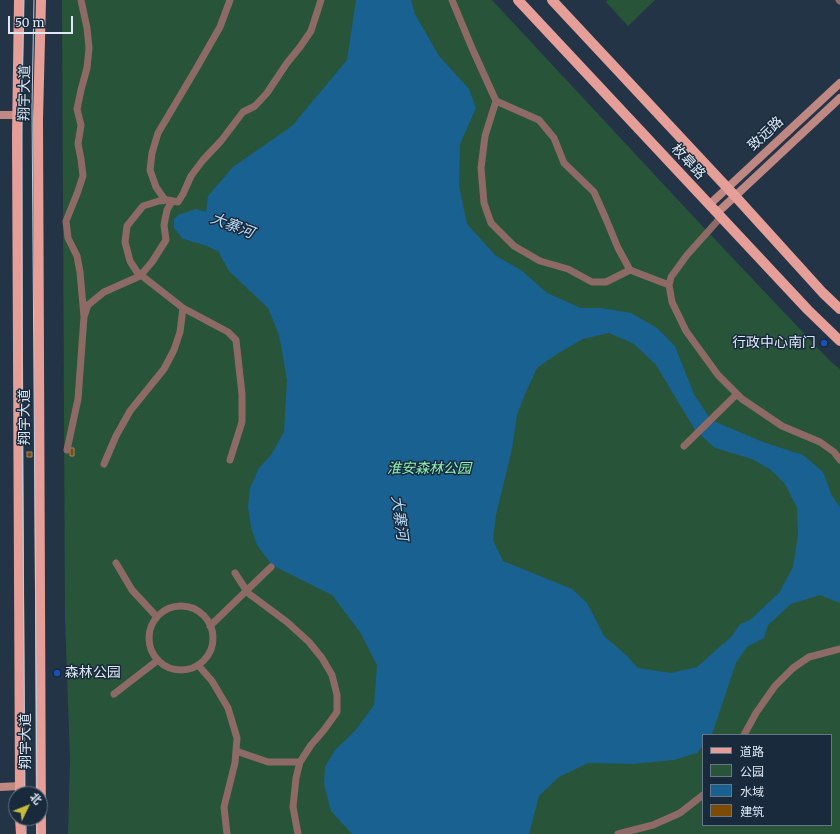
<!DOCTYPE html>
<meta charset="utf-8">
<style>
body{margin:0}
#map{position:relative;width:840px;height:834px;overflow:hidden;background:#233447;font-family:Merriweather,"Noto Sans SC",serif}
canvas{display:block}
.legend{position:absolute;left:702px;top:734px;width:130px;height:92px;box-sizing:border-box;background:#192a3c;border:1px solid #677686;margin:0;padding:5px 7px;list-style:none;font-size:12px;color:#dde8f4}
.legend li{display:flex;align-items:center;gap:8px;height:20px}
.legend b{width:20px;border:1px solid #677686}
.north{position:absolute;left:8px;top:786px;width:40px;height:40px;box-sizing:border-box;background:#192a3c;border:1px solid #677686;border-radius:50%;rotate:47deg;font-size:11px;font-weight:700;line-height:16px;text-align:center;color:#dde8f4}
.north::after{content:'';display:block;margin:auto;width:14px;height:18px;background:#c7bb3c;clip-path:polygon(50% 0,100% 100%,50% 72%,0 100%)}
.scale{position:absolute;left:8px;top:16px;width:65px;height:18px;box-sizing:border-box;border:2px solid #dde8f4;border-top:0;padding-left:5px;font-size:12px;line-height:14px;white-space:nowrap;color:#dde8f4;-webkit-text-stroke:3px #192a3c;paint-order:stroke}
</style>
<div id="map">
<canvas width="840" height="834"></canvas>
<ul class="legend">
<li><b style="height:5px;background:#e69f98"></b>道路</li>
<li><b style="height:11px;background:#285539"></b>公园</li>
<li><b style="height:11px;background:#186190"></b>水域</li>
<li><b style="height:11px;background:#7e4b04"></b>建筑</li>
</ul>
<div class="north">北</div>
<div class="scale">50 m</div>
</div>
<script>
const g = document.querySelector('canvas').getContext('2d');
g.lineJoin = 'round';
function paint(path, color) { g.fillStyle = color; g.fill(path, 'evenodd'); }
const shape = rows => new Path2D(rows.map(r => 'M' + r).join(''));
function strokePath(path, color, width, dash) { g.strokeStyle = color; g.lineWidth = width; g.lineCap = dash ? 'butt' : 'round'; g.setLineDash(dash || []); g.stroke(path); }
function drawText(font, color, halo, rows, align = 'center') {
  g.font = font + ' Merriweather,"Noto Sans SC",serif'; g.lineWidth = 3; g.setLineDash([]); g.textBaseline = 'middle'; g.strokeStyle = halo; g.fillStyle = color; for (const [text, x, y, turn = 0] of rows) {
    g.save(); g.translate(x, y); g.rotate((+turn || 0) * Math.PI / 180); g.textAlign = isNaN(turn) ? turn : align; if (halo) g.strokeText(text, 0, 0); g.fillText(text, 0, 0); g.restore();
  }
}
const green = shape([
 [62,0,492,0,691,214,830,361,840,369,840,834,68,834,70,760,65,617],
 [703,735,831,735,831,825,703,825],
 [608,0,655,0,628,26,606,2]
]);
const water = shape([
 [356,0,411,0,415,14,439,56,469,89,476,108,460,144,459,186,467,224,496,256,521,270,547,293,581,308,600,308,631,313,657,328,675,346,694,394,711,420,763,442,803,455,823,472,832,496,840,507,840,603,820,595,791,604,768,625,764,638,747,647,736,663,712,734,703,735,703,745,697,753,674,760,631,764,588,763,559,777,539,796,529,834,352,834,331,811,324,784,325,767,335,750,355,731,374,705,377,665,360,632,332,595,272,565,257,545,251,527,248,507,250,488,259,468,271,455,284,432,287,380,279,335,268,308,229,271,218,251,204,245,183,239,174,228,174,219,178,215,196,209,206,212,208,196,233,167,292,126,347,60],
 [609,333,634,344,656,365,695,430,715,448,752,459,771,470,785,484,797,508,798,535,793,567,779,593,750,620,740,624,732,636,697,667,671,673,638,668,626,655,604,636,587,603,572,589,503,561,493,540,496,515,512,449,517,415,525,394,537,368,557,354,583,339]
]);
const building = shape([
 [70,448,74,448,74,456,70,456,70,448],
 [27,452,32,452,32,457,27,457,27,452]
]);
const street = shape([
 [81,0,87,28,89,48,87,68,81,90,77,109,81,125,78,144,81,159,83,176,77,194,66,221,68,238,77,256,80,272,84,317],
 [452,0,472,48,496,101,539,120,554,138,564,163,594,192,606,219,618,248,630,270,669,285],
 [839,0,840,1],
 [496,101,485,136,481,168,484,203,491,223,514,246,540,261,568,269,592,282,606,282,630,270],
 [165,200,156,187,150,170,152,153,158,133,196,69,220,27,230,0],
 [721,217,687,255,671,277,669,285,672,302,686,331,718,375,742,399,782,426,820,442,834,452,840,460],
 [183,308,228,332,236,340,242,394,242,422,230,460],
 [684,446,737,394],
 [67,450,78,399,84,317,88,305,104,292,140,276,152,262,166,240,164,225,167,210,172,201],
 [104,464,116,436,130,411,164,369,174,350,180,332,183,308,137,272,130,261,125,242,127,226,143,206,159,201,168,200,178,202,183,194,191,176,203,160,221,141,243,112,255,106,267,93,287,63,300,47,311,31,321,0],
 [116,563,132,590,157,617],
 [235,573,248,593,287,622,309,642,322,658,332,675,337,695,337,712,324,730,311,745,300,762,296,778,293,807,298,834],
 '149 638a32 32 0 1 1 64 0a32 32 0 1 1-64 0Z',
 [210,626,271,567],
 [198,665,212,681,228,708,237,738,235,763,224,807,227,834],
 [114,694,158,660],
 [744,735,756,713,775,686,793,668,809,657,840,649],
 [236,751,268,762,300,762],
 [618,834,653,825,680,813,703,795]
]);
const secondary = shape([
 [0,115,17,115],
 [709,205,840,83],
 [717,213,840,98],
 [0,787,20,786]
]);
const primary = shape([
 [19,0,17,135,20,794],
 [518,0,808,310,840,341],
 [552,0,735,196,823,293,840,309],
 [20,818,21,834],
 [41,834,38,119,41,0]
]);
const tram = shape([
 [24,0,22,94,22,398,25,794],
 [34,0,32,106,37,794],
 [26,818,26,834],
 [37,818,37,834]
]);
const markers = [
 [824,343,4,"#1a4fb4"],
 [57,673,4,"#1a4fb4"]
];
const streetNames = [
 ["翔宇大道",25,93,-89],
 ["致远路",766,134,-43],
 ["枚皋路",688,162,47],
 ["翔宇大道",25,417,-90],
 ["翔宇大道",26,741,-90]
];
const poiNames = [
 ["行政中心南门",816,343],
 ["森林公园",65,673,"left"]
];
const parkNames = [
 ["淮安森林公园",429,469]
];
const waterNames = [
 ["大寨河",232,226,21],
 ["大寨河",399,518,82]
];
paint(green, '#285539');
paint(water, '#186190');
paint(building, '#7e4b04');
strokePath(building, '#9c8671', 1);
strokePath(street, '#8d6a66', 7);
strokePath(secondary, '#bf8883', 8);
strokePath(primary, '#e69f98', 10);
strokePath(tram, '#c0ccd9', 1);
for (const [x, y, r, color] of markers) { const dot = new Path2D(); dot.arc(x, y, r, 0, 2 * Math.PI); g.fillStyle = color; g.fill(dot); strokePath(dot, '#192a3c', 1.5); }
drawText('14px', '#dde8f4', '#192a3c', streetNames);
drawText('14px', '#dde8f4', '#192a3c', poiNames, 'right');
drawText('italic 14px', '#8df1b1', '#192a3c', parkNames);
drawText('italic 15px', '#b6d8f4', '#192a3c', waterNames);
</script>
